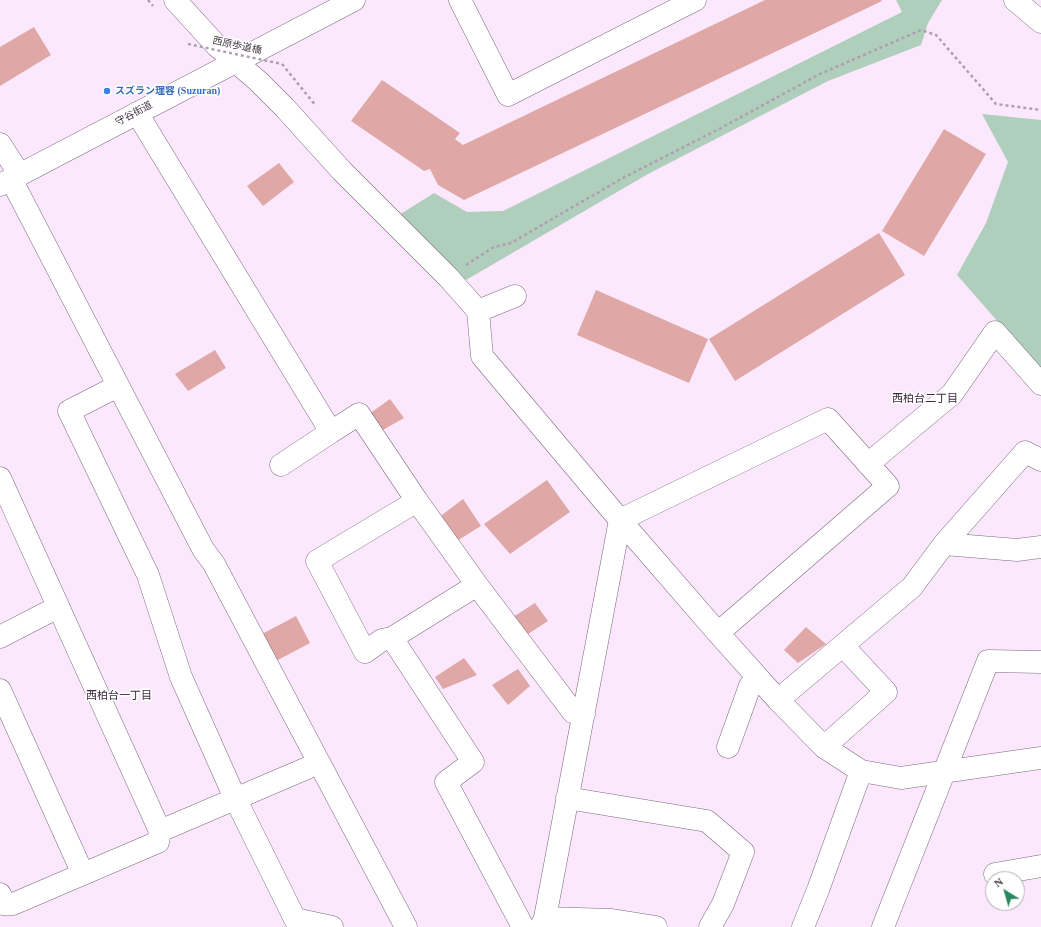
<!DOCTYPE html>
<meta charset="utf-8">
<style>
body{margin:0}
#map{position:relative;width:1041px;height:927px;overflow:hidden;background:#fbe8fd;font-family:"Times New Roman",serif}
canvas{display:block}
.north{position:absolute;left:985px;top:871px;width:40px;height:40px;box-sizing:border-box;background:#fff;border:1px solid #b3afb3;border-radius:50%;rotate:323deg;font-size:11px;font-weight:700;line-height:16px;text-align:center;color:#413842}
.north::after{content:'';display:block;margin:auto;width:14px;height:18px;background:#298860;clip-path:polygon(50% 0,100% 100%,50% 72%,0 100%)}
</style>
<div id="map">
<canvas width="1041" height="927"></canvas>
<div class="north">N</div>
</div>
<script>
const g = document.querySelector('canvas').getContext('2d');
g.lineJoin = 'round';
function paint(path, color) { g.fillStyle = color; g.fill(path, 'evenodd'); }
const shape = rows => new Path2D(rows.map(r => 'M' + r).join(''));
function strokePath(path, color, width, dash) { g.strokeStyle = color; g.lineWidth = width; g.lineCap = dash ? 'butt' : 'round'; g.setLineDash(dash || []); g.stroke(path); }
function drawText(font, color, halo, rows, align = 'center') {
  g.font = font + ' "Times New Roman","Noto Sans JP",serif'; g.lineWidth = 3; g.setLineDash([]); g.textBaseline = 'middle'; g.strokeStyle = halo; g.fillStyle = color; for (const [text, x, y, turn = 0] of rows) {
    g.save(); g.translate(x, y); g.rotate((+turn || 0) * Math.PI / 180); g.textAlign = isNaN(turn) ? turn : align; if (halo) g.strokeText(text, 0, 0); g.fillText(text, 0, 0); g.restore();
  }
}
const green = shape([
 [896,0,942,0,928,23,921,45,828,81,648,174,466,280,399,215,434,193,467,212,503,211,902,12],
 [982,114,1041,120,1041,371,957,275,986,223,1008,162]
]);
const building = shape([
 [765,0,881,0,882,1,464,200,438,185,430,169,424,171,351,121,382,80,460,133,455,139,463,145],
 [34,27,51,55,0,86,0,47],
 [944,129,986,154,924,256,882,231],
 [279,163,294,182,263,206,247,186],
 [879,233,905,275,735,381,709,339],
 [596,290,708,339,689,383,577,335],
 [215,350,226,368,188,391,175,374],
 [390,399,404,418,381,431,369,414],
 [547,480,570,512,510,554,484,524],
 [463,499,481,526,455,542,438,518],
 [535,603,548,621,525,636,513,617],
 [296,616,310,643,276,661,262,634],
 [806,627,826,644,798,663,784,650],
 [464,658,477,675,443,689,435,677],
 [518,669,530,686,508,705,492,685]
]);
const path = shape([
 [148,0,153,6],
 [282,64,316,106],
 [466,265,494,247,511,243,621,179,721,128,820,74,921,30,936,35,996,104,1041,110]
]);
const minor = shape([
 [175,0,217,46,258,81,285,108,342,171,448,277,478,311,482,356,620,520,718,633,778,700,824,747,861,771,901,778,1041,758],
 [460,0,508,95,695,0],
 [1015,0,1041,22],
 [137,113,331,432,359,414,417,501,477,585,573,712,584,714],
 [0,144,20,175],
 [11,179,203,549,214,564,406,927],
 [478,311,515,296],
 [118,386,69,411,148,575,181,677,235,798,295,919,332,927],
 [868,464,952,394,995,332,1041,384],
 [281,465,331,432],
 [0,478,160,831],
 [417,501,317,561,365,652,382,640,392,638,473,762,446,782,523,927],
 [944,544,1017,550,1041,547],
 [0,637,58,607],
 [392,638,477,585],
 [0,690,83,874],
 [778,700,912,587,944,544,1025,452,1041,460],
 [728,747,750,686,757,677],
 [824,747,886,692,843,646],
 [567,798,707,821,743,852,723,904,710,927],
 [995,874,1041,866],
 [0,894,4,904,13,904,158,842,160,831,319,763],
 [545,918,612,920,656,927],
 [541,927,545,918,620,520,828,419,888,486,718,633],
 [803,927,818,890,861,771],
 [883,927,988,661,1041,662]
]);
const major = shape([
 [0,185,354,0]
]);
const pathBridge = shape([
 [188,44,282,64]
]);
const markers = [
 [107,91,4,"#3f7fe0"]
];
const streetNames = [
 ["西原歩道橋",237,46,12],
 ["守谷街道",134,114,-28]
];
const shopNames = [
 ["スズラン理容 (Suzuran)",115,91]
];
const neighbourhoodNames = [
 ["西柏台二丁目",925,399],
 ["西柏台一丁目",119,696]
];
paint(green, '#b0cebc');
paint(building, '#dfa8a6');
strokePath(minor, '#7c687f', 23);
strokePath(major, '#7c687f', 23);
strokePath(path, '#ae9fb0', 2.5, [3, 3]);
strokePath(minor, '#fff', 22);
strokePath(major, '#fff', 22);
strokePath(pathBridge, '#ae9fb0', 2.5, [3, 3]);
for (const [x, y, r, color] of markers) { const dot = new Path2D(); dot.arc(x, y, r, 0, 2 * Math.PI); g.fillStyle = color; g.fill(dot); strokePath(dot, '#fff', 1.5); }
drawText('10px', '#413842', '#fff', streetNames);
drawText('bold 10px', '#366cbe', '#fff', shopNames, 'left');
drawText('11px', '#3c293e', '#fff', neighbourhoodNames);
</script>
